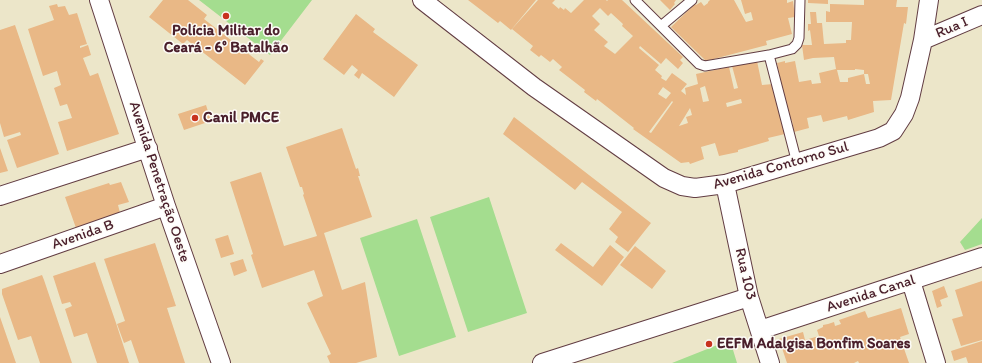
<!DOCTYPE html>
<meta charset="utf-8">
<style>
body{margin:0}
canvas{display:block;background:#ece6c9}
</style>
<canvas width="982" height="363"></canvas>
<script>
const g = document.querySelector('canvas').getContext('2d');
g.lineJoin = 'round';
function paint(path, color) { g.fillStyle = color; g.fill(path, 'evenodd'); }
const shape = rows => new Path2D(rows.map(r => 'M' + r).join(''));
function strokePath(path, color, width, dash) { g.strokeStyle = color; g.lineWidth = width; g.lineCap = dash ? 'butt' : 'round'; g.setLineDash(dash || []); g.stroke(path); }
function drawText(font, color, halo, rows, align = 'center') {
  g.font = font + ' Itim,sans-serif'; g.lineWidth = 3; g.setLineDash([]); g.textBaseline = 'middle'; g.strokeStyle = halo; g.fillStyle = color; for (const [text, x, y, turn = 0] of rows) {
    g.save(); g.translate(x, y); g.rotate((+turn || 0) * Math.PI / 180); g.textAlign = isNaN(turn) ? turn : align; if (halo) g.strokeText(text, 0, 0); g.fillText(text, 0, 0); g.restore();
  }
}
const green = shape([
 [199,0,312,0,270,55],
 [489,197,527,313,468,332,430,217],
 [982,218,982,244,965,250,960,242],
 [417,219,456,337,399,356,360,238],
 [730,340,737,363,672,363]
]);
const building = shape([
 [163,0,188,0,207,15,204,19,259,62,261,59,264,61,245,85,187,40,183,44,149,17],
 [468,0,536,0,511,30,500,21,498,23],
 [538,0,555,0,552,3,559,9,560,7,564,10,565,8,571,13,584,0,606,0,607,1,608,0,622,0,683,57,680,60,683,63,678,69,666,58,661,64,640,46,639,48,659,65,655,70,662,76,661,78,666,81,672,73,687,84,681,91,686,95,685,88,698,84,696,74,729,67,734,89,738,88,732,66,757,61,762,85,773,84,785,134,768,138,769,141,738,150,738,152,719,156,715,143,701,147,704,159,690,164,689,162,681,163,633,129,634,128,597,99,596,101,584,92,585,90,559,70,562,67,553,59,550,62,541,55,539,57,530,50,533,46,512,29],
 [600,8,608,16,611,13,623,24,622,26,633,36,615,54,604,46,608,42,594,30,600,24,592,16],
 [705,86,709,101,703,102,700,88],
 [663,87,671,93,666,99,658,94],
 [741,99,742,103,727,107,726,103],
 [672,101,673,102,651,133,649,132],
 [690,108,692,115,686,117,688,123,679,126],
 [660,0,676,0,674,3,675,4,670,10],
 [710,0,734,0,746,22,753,20,751,12,745,14,741,0,787,0,787,3,793,1,795,17,788,18,792,34,766,41,767,45,706,61,671,27,695,4,696,5,701,2,704,6,708,3,708,2],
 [808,0,828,0,828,4,808,3],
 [864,0,897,0,896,7,908,7,906,24,904,23,891,100,873,101,874,112,848,120,847,116,823,122,821,115,807,118,809,128,794,132,792,120,789,121,777,63,785,61,785,63,795,61,799,82,811,80,812,84,821,83,819,73,836,69,834,57,813,58,804,60,802,45,812,45,810,30,808,31,808,24,811,24,810,12,816,12,817,23,822,23,824,44,846,43,846,40,851,40,852,22,826,22,826,11,830,12,830,4,864,5],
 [855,69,864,70,864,74,868,74,870,84,866,84,864,74,848,78,848,82,840,82,837,70,855,70],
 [57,4,58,7,65,6,69,15,77,13,87,44,80,46,80,48,88,45,91,55,83,58,90,76,98,73,119,134,67,151,58,122,72,118,67,104,60,106,54,88,61,85,57,71,43,76,28,29,54,20,49,6],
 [356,14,375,29,373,32,418,65,394,97,362,73,359,79,354,75,358,70,352,65,344,75,323,59],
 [15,25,59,154,17,168,7,140,21,135,20,132,4,137,0,123,0,30],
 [206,105,211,121,184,130,178,114],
 [514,117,651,223,628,252,615,242,618,237,609,229,622,212,582,182,575,190,503,134],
 [342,128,356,169,358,168,360,176,358,176,372,217,324,233,342,290,365,282,377,357,356,363,330,363,327,356,331,354,307,303,323,296,314,270,262,288,251,255,253,254,230,182,261,172,284,246,317,236,303,195,304,194,302,187,300,187,286,147],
 [0,148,8,171,0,173],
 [121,182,129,202,118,205,120,213,76,228,65,197,109,183,110,185],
 [228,235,234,254,221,258,215,239],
 [155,243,176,306,167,308,185,363,139,363,131,340,124,343,117,324,125,321,104,259],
 [561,243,593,267,610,245,624,257,602,286,555,250],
 [635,246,666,271,652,289,620,265],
 [243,259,247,271,234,276,230,263],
 [95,262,116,323,129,363,97,363,87,333,74,337,65,309,72,306,70,302,62,304,53,276],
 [42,275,44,280,72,363,40,363,31,336,18,340,2,294,2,289],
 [982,281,982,340,961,346,952,319,963,316,955,290],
 [944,286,948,297,940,300,942,306,937,308,932,291],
 [901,308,909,334,900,337,909,363,859,363,858,361,854,363,787,363,779,339,803,332,805,340,819,336,817,330,823,327,823,325,828,324,834,322,835,326,841,324,839,320,865,311,868,318],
 [0,317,16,363,0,363],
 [982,341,982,363,968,363,966,357,954,361,951,351]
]);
const lane = shape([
 [635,0,699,64,705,66,769,55,792,49,797,44,799,38,800,0],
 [661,26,692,0],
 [769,55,797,163]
]);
const street = shape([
 [99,0,166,206,221,363],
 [422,0,534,87,664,178,682,186,695,188,725,184,879,138,893,131,904,114,910,98,923,40,929,0],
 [923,40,982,15],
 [725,184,749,297,770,363],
 [0,196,148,148],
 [0,264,166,206],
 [911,281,936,363],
 [760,330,982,257],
 [542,363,749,297]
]);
const markers = [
 [226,16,4,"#c8321e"],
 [195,118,4,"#c8321e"],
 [709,344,4,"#c8321e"]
];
const streetNames = [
 ["Rua I",952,28,-23],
 ["Avenida Contorno Sul",781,166,-16],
 ["Avenida Penetração Oeste",159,182,72],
 ["Avenida B",83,235,-19],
 ["Rua 103",745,274,77],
 ["Avenida Canal",871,294,-18]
];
const poiNames = [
 ["Polícia Militar do",226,31,"center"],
 ["Ceará - 6° Batalhão",226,48,"center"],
 ["Canil PMCE",203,118],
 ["EEFM Adalgisa Bonfim Soares",717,344]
];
paint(green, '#a4dd8f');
paint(building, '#e9b886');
strokePath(lane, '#623d43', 11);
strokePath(street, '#623d43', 20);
strokePath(lane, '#fff', 9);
strokePath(street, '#fff', 18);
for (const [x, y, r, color] of markers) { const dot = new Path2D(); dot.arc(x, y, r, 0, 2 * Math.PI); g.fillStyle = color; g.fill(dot); strokePath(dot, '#fdfcf7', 1.5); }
drawText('15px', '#4a1f2b', '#fdfcf7', streetNames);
drawText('bold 15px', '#4a1f2b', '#fdfcf7', poiNames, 'left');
</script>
